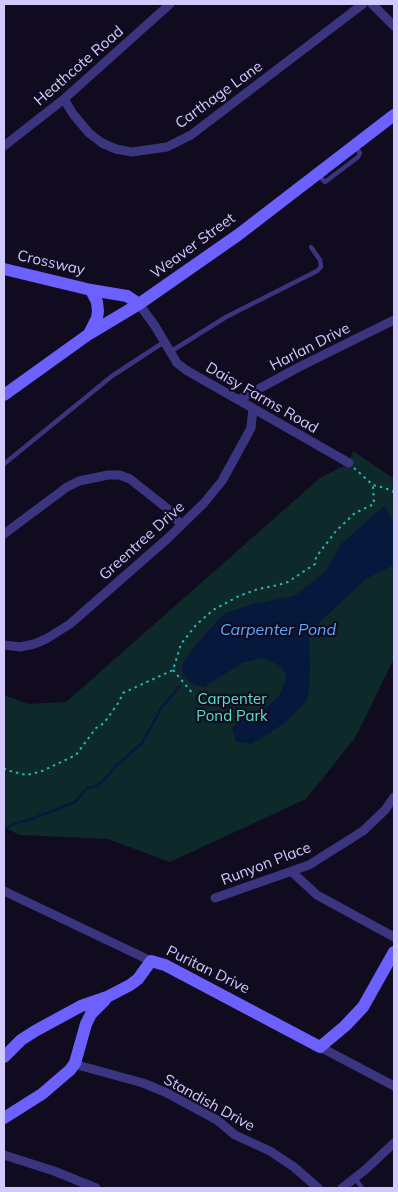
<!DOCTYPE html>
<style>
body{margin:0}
#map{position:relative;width:398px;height:1192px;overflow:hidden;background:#100b1f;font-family:Mulish,sans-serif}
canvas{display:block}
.frame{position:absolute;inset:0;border:5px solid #d2caff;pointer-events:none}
</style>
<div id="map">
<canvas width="398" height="1192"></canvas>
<div class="frame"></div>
</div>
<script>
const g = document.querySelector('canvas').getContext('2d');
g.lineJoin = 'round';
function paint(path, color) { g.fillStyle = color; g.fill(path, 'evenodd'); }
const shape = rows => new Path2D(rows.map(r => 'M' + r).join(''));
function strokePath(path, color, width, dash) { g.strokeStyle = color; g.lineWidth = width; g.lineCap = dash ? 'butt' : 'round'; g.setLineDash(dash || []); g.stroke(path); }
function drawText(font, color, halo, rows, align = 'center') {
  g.font = font + ' Mulish,sans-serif'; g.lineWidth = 4.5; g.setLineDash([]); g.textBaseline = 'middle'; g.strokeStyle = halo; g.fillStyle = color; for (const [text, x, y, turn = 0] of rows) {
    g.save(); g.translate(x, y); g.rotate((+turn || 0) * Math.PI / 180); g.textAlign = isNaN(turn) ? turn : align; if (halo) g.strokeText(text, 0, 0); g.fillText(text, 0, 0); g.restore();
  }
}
const green = shape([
 [353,451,394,479,394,659,355,738,306,799,170,862,108,839,19,835,4,827,4,695,28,704,66,702,320,478,349,463]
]);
const water = shape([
 [384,506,394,521,394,565,366,579,309,632,310,670,308,699,286,722,252,744,236,742,232,728,245,714,267,707,279,696,287,676,279,665,262,658,242,663,204,687,193,684,182,674,183,662,205,634,225,613,253,604,294,596,325,572,341,544]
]);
const stream = shape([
 [4,830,11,825,32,819,75,802,87,788,97,786,105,779,116,766,142,743,162,707,179,687]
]);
const path = shape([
 [354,468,373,485,385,488,394,492],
 [173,670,194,695],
 [4,768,6,770,26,775,40,772,76,755,96,728,104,723,119,702,123,693,173,670,181,644,196,625,213,610,239,596,258,589,278,585,288,582,315,564,316,557,336,531,355,513,374,504,373,485]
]);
const lane = shape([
 [319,176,325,182,358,157,360,153,355,147],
 [170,352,226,317,317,271,321,267,320,260,311,247],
 [4,464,112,376,164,342],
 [355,1178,362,1188]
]);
const street = shape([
 [372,4,394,26],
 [64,99,73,114,89,133,102,143,116,149,132,152,167,147,191,135,363,4],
 [4,146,64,99,170,4],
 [139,304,155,326,177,363,186,370,349,463],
 [238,400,301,366,394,320],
 [4,534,67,487,79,481,108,475,120,475,130,479,168,509,181,525],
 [4,645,20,647,34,644,46,639,70,624,167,539,204,503,222,481,251,428,253,408],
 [292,872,317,895,394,937],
 [4,891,151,961],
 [215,898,309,865,363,831,385,810,394,797],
 [320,1047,394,1086],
 [75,1063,81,1066,143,1083,165,1092,217,1120,235,1135,270,1151,294,1167,318,1188],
 [4,1155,54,1171,96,1188],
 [342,1188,365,1170,394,1143]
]);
const secondary = shape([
 [4,269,91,290,127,296,139,304],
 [89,334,97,318,98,311,97,302,91,290],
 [4,395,89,334,139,304,238,235,394,115],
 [4,1057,21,1040,35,1031,81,1006,107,997,130,985,138,979,151,961,165,965,320,1047,345,1026,363,1007,394,952],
 [4,1118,42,1094,70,1070,75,1063,86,1024,91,1014,105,1000]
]);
const streetNames = [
 ["Heathcote Road",79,66,-41],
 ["Carthage Lane",219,95,-36],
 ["Weaver Street",193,246,-36],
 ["Crossway",51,263,13],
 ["Harlan Drive",310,347,-27],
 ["Daisy Farms Road",262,398,30],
 ["Greentree Drive",142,541,-42],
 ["Runyon Place",266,864,-21],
 ["Puritan Drive",208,970,26],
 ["Standish Drive",209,1103,29]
];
const parkNames = [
 ["Carpenter",232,699],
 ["Pond Park",232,716]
];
const waterNames = [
 ["Carpenter Pond",278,630]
];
paint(green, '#0e2929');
paint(water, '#07183d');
strokePath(stream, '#07183d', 2.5);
strokePath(path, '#29b4b2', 2, [2.5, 4]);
strokePath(lane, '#3b3580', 4.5);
strokePath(street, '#3b3580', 9);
strokePath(secondary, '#6c61ff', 12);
drawText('15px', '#d2caff', '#100b1f', streetNames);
drawText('15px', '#52e3c5', '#100b1f', parkNames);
drawText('italic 16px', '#58aaff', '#100b1f', waterNames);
</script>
